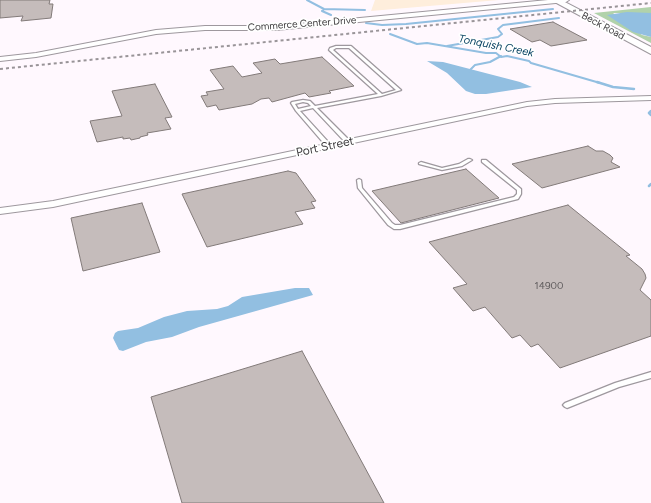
<!DOCTYPE html>
<style>
body{margin:0}
canvas{display:block;background:#fff8fe}
</style>
<canvas width="651" height="503"></canvas>
<script>
const g = document.querySelector('canvas').getContext('2d');
g.lineJoin = 'round';
function paint(path, color) { g.fillStyle = color; g.fill(path, 'evenodd'); }
const shape = rows => new Path2D(rows.map(r => 'M' + r).join(''));
function strokePath(path, color, width, dash) { g.strokeStyle = color; g.lineWidth = width; g.lineCap = dash ? 'butt' : 'round'; g.setLineDash(dash || []); g.stroke(path); }
function drawText(font, color, halo, rows, align = 'center') {
  g.font = font + ' Figtree,sans-serif'; g.lineWidth = 3.5; g.setLineDash([]); g.textBaseline = 'middle'; g.strokeStyle = halo; g.fillStyle = color; for (const [text, x, y, turn = 0] of rows) {
    g.save(); g.translate(x, y); g.rotate((+turn || 0) * Math.PI / 180); g.textAlign = isNaN(turn) ? turn : align; if (halo) g.strokeText(text, 0, 0); g.fillText(text, 0, 0); g.restore();
  }
}
const medical = shape([
 [375,0,499,0,371,11]
]);
const green = shape([
 [651,7,651,13,613,13,642,35,651,37,651,43,594,13]
]);
const water = shape([
 [627,12,651,13,651,37,633,32,607,15],
 [427,61,443,62,520,82,532,87,486,94,475,94,466,91,447,73],
 [295,288,309,288,313,295,199,327,172,337,146,342,123,351,119,350,113,338,115,333,118,331,138,328,164,317,187,311,217,309,228,306,242,297]
]);
const streamFar1 = shape([
 [307,0,324,9,365,10],
 [324,9,322,11,331,15],
 [366,23,382,25,406,24,553,9],
 [390,34,417,44,427,43,486,53,496,53,501,57,507,56,529,61,531,63,600,83],
 [447,46,498,37,502,34,498,29,503,25,559,18],
 [470,72,469,71,475,65,490,62,501,56]
]);
const stream = shape([
 [597,82,613,87,634,89],
 [651,111,649,113,651,115],
 [649,186,651,184]
]);
const building = shape([
 [0,0,50,0,49,4,53,4,51,18,21,21,23,16,0,18,0,0],
 [553,22,587,40,551,46,540,40,532,42,510,29,553,22],
 [322,57,354,86,329,91,331,93,309,97,305,93,272,102,269,98,261,99,252,104,219,110,216,105,207,107,201,96,208,95,206,92,224,89,210,70,233,66,242,77,262,73,253,63,275,59,280,64,322,57],
 [155,84,172,117,165,118,171,129,147,133,148,135,140,137,140,138,131,140,130,138,123,139,123,137,97,142,90,121,122,116,112,91,155,84],
 [588,146,596,151,603,151,610,155,613,158,611,162,620,167,542,188,512,164,588,146],
 [466,169,499,198,401,223,372,191,466,169],
 [288,171,296,173,316,201,311,202,315,208,295,212,303,224,207,247,182,194,288,171],
 [142,203,160,252,83,271,71,218,142,203],
 [568,205,630,255,626,256,642,269,645,274,646,278,640,290,651,300,651,336,560,368,538,344,531,347,520,335,512,338,485,307,473,311,453,288,467,284,429,242,568,205],
 [302,351,384,503,182,503,151,397,302,351]
]);
const service = shape([
 [336,46,351,46,401,90,381,96,317,108,350,141,350,143,346,143,313,108,300,111,331,145,331,146,329,147,327,147,296,111,291,103,292,102,303,100,310,101,315,106,378,94,329,50,330,48,336,46],
 [336,48,349,48,396,90,382,94,333,50,336,48],
 [303,102,308,103,311,106,298,109,295,104,303,102],
 [468,159,470,159,472,160,462,166,442,170,419,164,419,163,421,162,442,168,459,164,468,159],
 [482,160,486,160,521,189,521,194,518,199,400,229,394,229,388,225,358,188,357,180,359,179,361,180,362,188,392,223,395,225,400,225,514,197,517,194,517,190,482,162,482,160],
 [651,372,651,378,619,387,567,408,565,407,563,405,565,403,615,383,651,372]
]);
const minor = shape([
 [548,0,569,0,566,2,276,30,205,30,156,34,36,57,0,61,0,57,36,53,156,30,205,26,276,26,548,0],
 [651,96,651,100,555,103,527,106,53,207,0,214,0,208,53,201,527,102,555,99,651,96]
]);
const secondary = shape([
 [551,0,561,0,651,47,651,54,551,0]
]);
const rail = shape([
 [0,69,651,3]
]);
const farStreetnames = [
 ["Commerce Center Drive",302,24,-4],
 ["Beck Road",603,26,28]
];
const numberNames = [
 ["14900",549,286]
];
const farWaternames = [
 ["Tonquish Creek",496,46,11]
];
const streetNames = [
 ["Port Street",325,147,-12]
];
paint(medical, '#feeedc');
paint(green, '#b1d2aa');
paint(water, '#92bfe1');
strokePath(streamFar1, '#92bfe1', 2);
strokePath(stream, '#92bfe1', 2.5);
paint(building, '#c5bcbb');
strokePath(building, '#827a79', 1);
strokePath(service, '#9e989e', 2.5);
strokePath(minor, '#9e989e', 2);
strokePath(secondary, '#9e989e', 2);
paint(service, '#fff');
paint(minor, '#fff');
paint(secondary, '#fff');
strokePath(rail, '#999498', 2, [3, 3]);
drawText('10px', '#3d3b3d', '#fff', farStreetnames);
drawText('10px', '#5f5b5c', null, numberNames);
drawText('italic 11px', '#013d5d', '#fff', farWaternames);
drawText('12px', '#3d3b3d', '#fff', streetNames);
</script>
